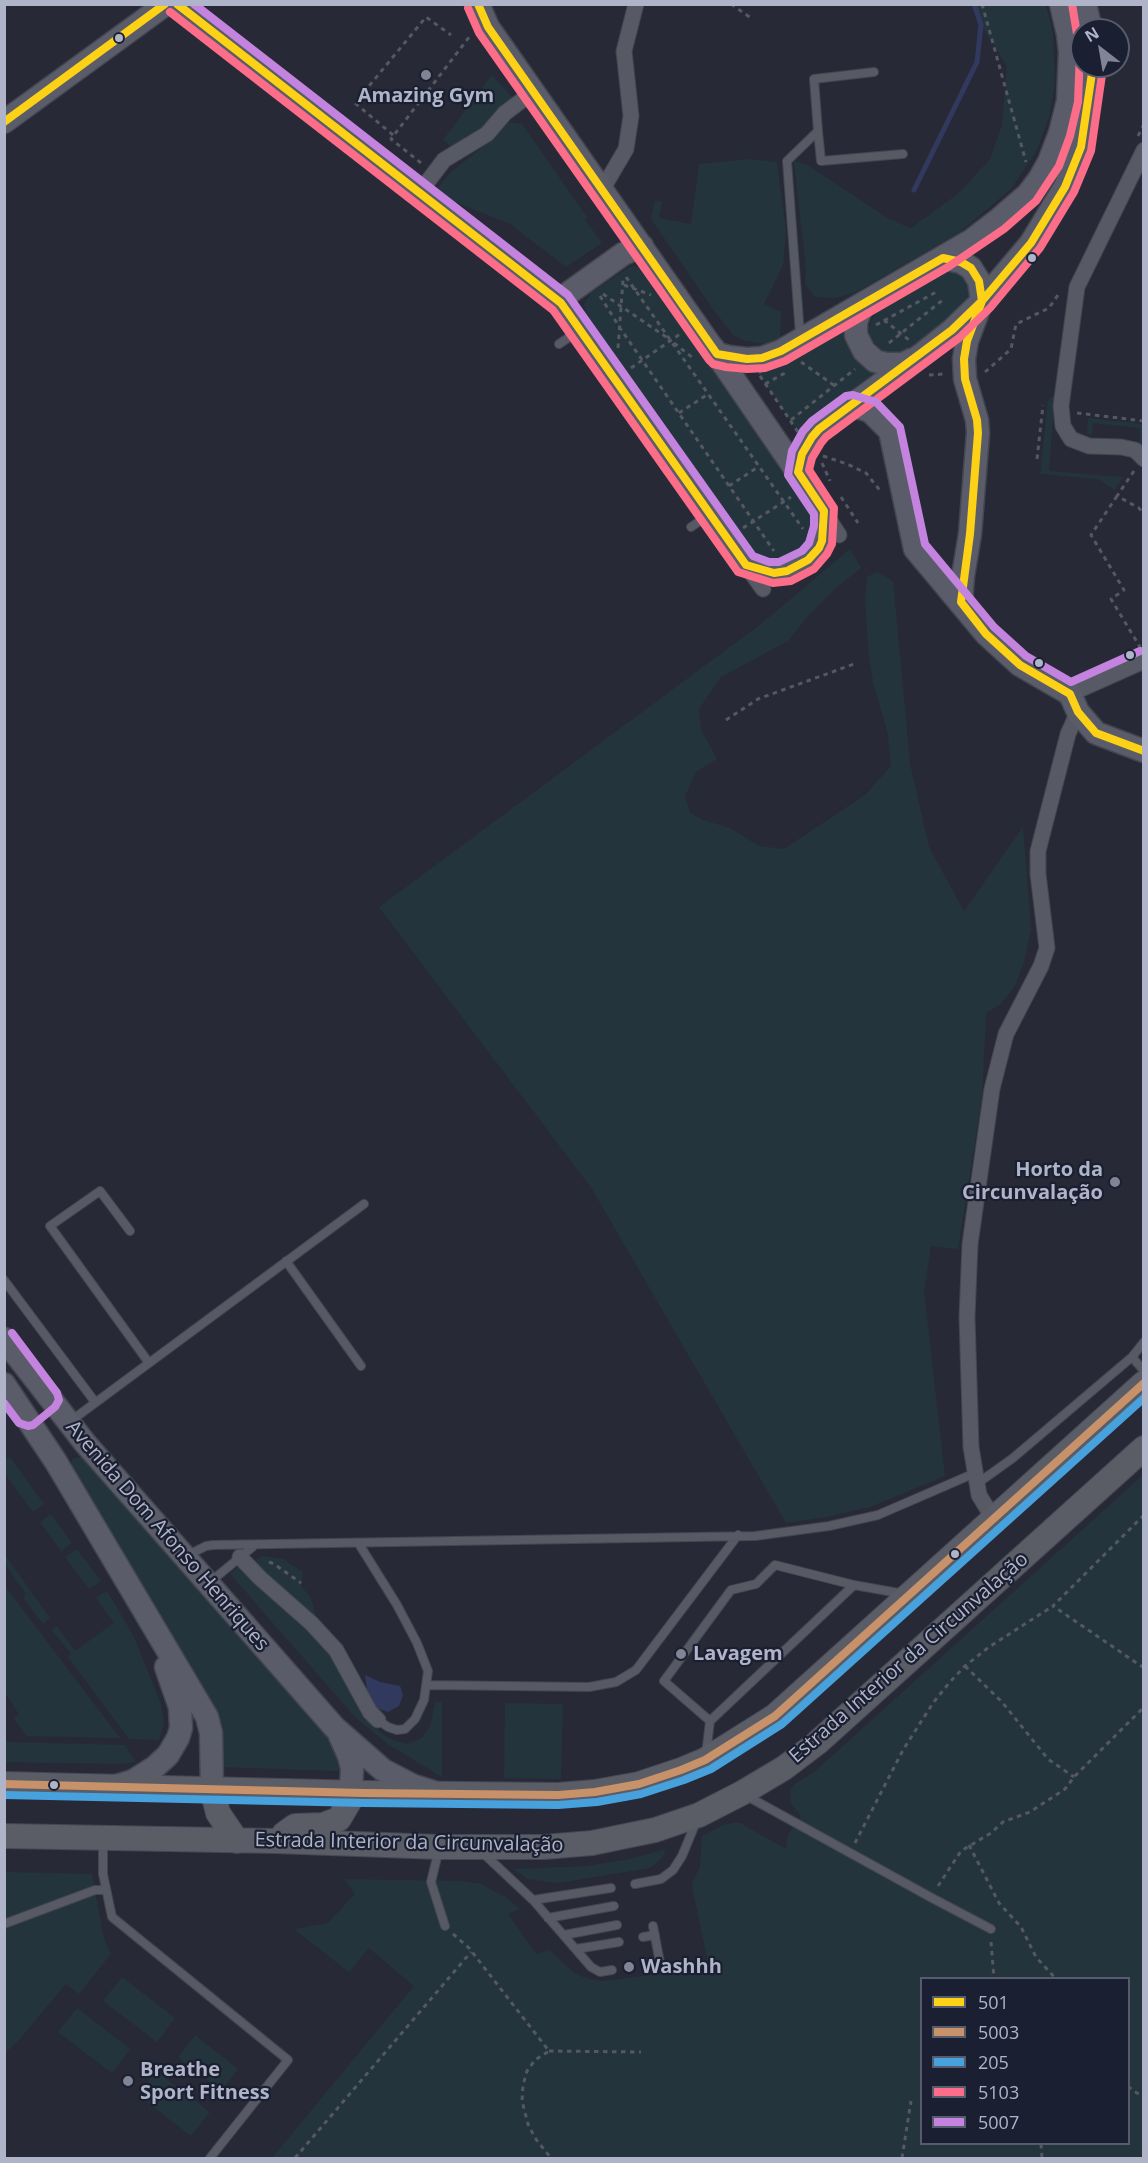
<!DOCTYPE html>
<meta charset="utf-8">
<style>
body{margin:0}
#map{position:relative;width:1148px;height:2163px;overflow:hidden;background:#272a36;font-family:"Open Sans",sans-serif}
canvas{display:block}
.frame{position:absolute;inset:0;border:6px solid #b0b4c8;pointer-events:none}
.legend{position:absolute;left:920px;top:1977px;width:210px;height:168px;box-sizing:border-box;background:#1a1f31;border:2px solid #565b6d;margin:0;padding:8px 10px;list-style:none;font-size:18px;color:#b0b4c8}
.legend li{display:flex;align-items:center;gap:12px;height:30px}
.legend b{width:30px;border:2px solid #565b6d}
.north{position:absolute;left:1070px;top:18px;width:60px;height:60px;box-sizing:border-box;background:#1a1f31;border:2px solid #565b6d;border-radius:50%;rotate:329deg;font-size:16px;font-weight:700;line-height:24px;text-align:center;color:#b0b4c8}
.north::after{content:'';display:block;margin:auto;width:21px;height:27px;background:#808495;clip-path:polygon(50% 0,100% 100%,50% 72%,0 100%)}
</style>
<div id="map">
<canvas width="1148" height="2163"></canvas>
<div class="frame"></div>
<ul class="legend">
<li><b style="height:8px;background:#fcd116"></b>501</li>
<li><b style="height:8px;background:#c7916a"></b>5003</li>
<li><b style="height:8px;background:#47a1dd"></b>205</li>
<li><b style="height:8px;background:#fb6d88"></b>5103</li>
<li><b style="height:8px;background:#c483df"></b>5007</li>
</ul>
<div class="north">N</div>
</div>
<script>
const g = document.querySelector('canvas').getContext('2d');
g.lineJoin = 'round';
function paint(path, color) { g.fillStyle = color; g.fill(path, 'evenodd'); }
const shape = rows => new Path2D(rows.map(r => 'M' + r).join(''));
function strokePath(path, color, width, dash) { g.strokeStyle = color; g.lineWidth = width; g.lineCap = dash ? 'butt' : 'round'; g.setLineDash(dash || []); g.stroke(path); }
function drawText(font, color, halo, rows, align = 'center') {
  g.font = font + ' "Open Sans",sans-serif'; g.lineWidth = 4.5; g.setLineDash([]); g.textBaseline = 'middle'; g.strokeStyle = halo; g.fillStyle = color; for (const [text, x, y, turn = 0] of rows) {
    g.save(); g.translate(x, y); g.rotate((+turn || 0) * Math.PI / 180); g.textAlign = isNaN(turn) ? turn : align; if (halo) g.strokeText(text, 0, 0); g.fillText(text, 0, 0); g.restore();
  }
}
const green = shape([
 [974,5,1046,5,1053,33,1055,84,1049,118,1037,150,1011,189,959,233,856,292,837,298,815,297,805,284,806,269,794,161,807,165,889,219,911,228,959,193,990,159,1002,125,1007,66,981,25],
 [492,75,513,98,486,128,452,148,443,140],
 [509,122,522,124,587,217,585,220,602,243,566,267,510,224,441,196,435,191,450,173,495,137],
 [749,159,777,162,786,230,783,265,764,304,781,312,780,339,765,344,745,341,733,335,713,309,651,219,655,200,662,202,659,218,691,224,699,164],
 [635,266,647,271,814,514,813,543,782,563,763,561,752,549,587,315,584,304,592,292,628,268],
 [953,269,969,277,971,299,905,353,900,355,884,352,880,350,873,341,869,332,871,321,877,312],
 [849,326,883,374,817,416,807,425,800,435,758,373],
 [1055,395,1049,471,1123,477,1115,490,1098,479,1040,474,1048,400],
 [1088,418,1143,424,1143,447,1139,443,1140,428,1093,423,1092,435,1087,434],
 [850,549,861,568,835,589,807,617,788,641,721,677,699,709,701,730,717,759,696,772,685,796,690,813,703,820,730,828,759,846,784,849,865,795,891,766,888,734,874,686,869,657,865,601,867,577,877,572,893,581,910,763,929,847,964,911,1023,827,1031,930,1024,962,1015,986,1001,1004,986,1013,982,1097,958,1249,931,1246,924,1291,945,1476,870,1507,827,1517,786,1523,592,1189,379,907,761,624],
 [83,1456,334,1742,340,1771,217,1767,222,1735,72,1469,72,1459],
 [10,1457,44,1504,33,1512,5,1474,5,1460],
 [1143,1475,1143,2158,272,2158,414,1986,369,1948,349,1972,294,1929,328,1923,355,1894,344,1879,461,1881,481,1884,507,1898,520,1909,508,1914,536,1954,550,1950,572,1971,580,1976,590,1979,602,1981,613,1980,709,1967,692,1886,693,1881,700,1867,702,1836,721,1826,732,1823,740,1823,786,1849,788,1835,801,1816,792,1805,790,1798,791,1789,796,1783,813,1773],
 [922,1978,1128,1978,1128,2144,922,2144],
 [51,1514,72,1543,61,1551,40,1522],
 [77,1549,101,1581,89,1589,65,1557],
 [5,1555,50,1618,43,1624,23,1597,26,1594,5,1564],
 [263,1556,283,1559,303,1572,301,1586,310,1597,318,1620,252,1561],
 [239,1566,325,1648,337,1664,367,1718,379,1731,390,1739,407,1744,422,1738,431,1724,435,1702,442,1702,442,1777,388,1744,356,1718,230,1574],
 [4,1586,5,1586,120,1738,26,1736,14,1718,19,1714,5,1693],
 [107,1591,133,1635,161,1704,164,1723,159,1740,129,1739,68,1657,71,1654,52,1630,57,1626,75,1651,114,1623,96,1598],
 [505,1703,563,1704,561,1779,504,1778],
 [5,1742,125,1745,136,1762,121,1764,5,1762],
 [666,1849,662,1858,650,1868,559,1883,527,1879,514,1869,586,1866,630,1859],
 [4,1872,92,1874,104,1939,111,1954,79,1994,66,1984,17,2042,5,2053],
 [122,1977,175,2018,157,2042,103,2001],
 [77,2008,130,2049,112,2073,58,2032],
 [195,2035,238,2069,221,2091,178,2057],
 [156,2071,210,2112,191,2136,138,2095]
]);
const water = shape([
 [365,1675,380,1682,400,1686,403,1695,399,1706,388,1712,377,1708,368,1696]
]);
const stream = shape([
 [914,190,977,62,981,25,974,4]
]);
const path = shape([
 [731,4,751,18],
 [982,4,1026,162],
 [393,135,355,103,426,17,451,35],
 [1138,136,1144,124],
 [421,163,391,139,470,36],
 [626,277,803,529],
 [624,285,651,295],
 [603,294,669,339],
 [600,296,620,328,774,551],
 [884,320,909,340],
 [876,325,938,291],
 [849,326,851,345,856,354,870,367,883,374,817,416,807,425,800,435,758,373,849,326],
 [674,343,693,358],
 [889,343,944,299],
 [618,348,623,280],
 [801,362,835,386],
 [631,368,680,334],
 [985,372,1011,349,1016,324,1049,308,1060,292],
 [929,375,944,374],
 [765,384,787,372],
 [679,413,708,394],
 [1077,413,1144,421],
 [791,420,855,369],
 [823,456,847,464,866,473,882,493],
 [1037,459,1043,405],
 [822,463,830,481],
 [1134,471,1117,496,1139,508,1144,515],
 [729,486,758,467],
 [1117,496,1091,535,1124,590,1111,599,1140,647],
 [841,497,858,523],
 [743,528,791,497],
 [726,720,758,699,854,664],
 [1144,1515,1053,1606,1144,1668],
 [269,1562,274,1564,301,1583],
 [965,1666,1002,1702,1048,1759,1074,1777],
 [855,1843,903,1750,933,1703,949,1683,965,1666,989,1647,1053,1606],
 [969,1845,999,1903,1021,1927,1036,1957,1055,1978],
 [938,1886,961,1851,991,1833,1003,1822,1030,1812,1065,1789,1074,1777,1144,1707],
 [453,1934,469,1948,549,2051,535,2060,527,2071,523,2085,522,2101,528,2124,535,2138,551,2158],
 [991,1942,994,1978],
 [549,2051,641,2052],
 [1128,2086,1132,2090,1144,2097],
 [1041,2144,1042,2158],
 [295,2158,471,1952],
 [902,2158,911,2101]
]);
const lane = shape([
 [818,131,821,161,903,154],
 [800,335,787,161,818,131,814,79,874,72],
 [559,344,577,332],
 [691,527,707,516],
 [130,1231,100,1191,50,1226,149,1363],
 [286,1261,361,1366],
 [4,1280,95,1402],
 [1132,1357,1144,1342],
 [72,1420,364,1204],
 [978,1483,1013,1458,1132,1357,1144,1371],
 [359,1544,397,1605,417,1643,428,1671,424,1700,415,1719,405,1729,397,1730,388,1727,378,1720],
 [188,1555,206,1546,213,1545,755,1536,829,1526,878,1515,975,1473],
 [210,1582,255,1545],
 [427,1685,589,1687,616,1682,636,1670,738,1535],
 [710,1721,664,1681,731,1590,756,1584,775,1565,854,1585],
 [706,1754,710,1721,854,1585,904,1594],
 [745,1795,932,1898,991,1929],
 [103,1840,103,1874,112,1917,288,2060,210,2158],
 [439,1849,431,1882,445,1926],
 [484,1854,533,1900,591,1967,600,1972,612,1970],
 [635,1884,661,1879,673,1870,682,1856,696,1822],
 [533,1900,611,1888],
 [548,1918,614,1906],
 [4,1924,95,1890,106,1890],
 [564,1935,617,1925],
 [643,1937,655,1935],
 [576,1949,619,1942],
 [647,1964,660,1963,653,1926]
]);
const street = shape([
 [1144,150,1077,287,1061,406,1063,426,1071,439,1089,446,1121,447,1135,450,1144,459],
 [602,190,626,149,631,116,624,51,636,4],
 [419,193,444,160,487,134,505,113,533,92],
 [825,514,839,535],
 [746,565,763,589],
 [1070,694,1144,661],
 [993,1518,979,1495,971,1447,967,1317,970,1244,992,1089,1006,1034,1041,966,1047,948,1038,874,1038,851,1068,734,1078,712],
 [240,1557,260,1578,311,1623,336,1650,370,1712,378,1720]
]);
const secondary = shape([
 [176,4,561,303,746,565,774,573,787,571,801,564,819,548,824,527,824,511,711,346,488,27,478,4],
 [1085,4,1091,30],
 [4,122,166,4],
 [943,258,961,262,971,268,979,281,982,301,967,341,964,359,965,379,977,420,978,433,970,534,963,576,961,602],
 [867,302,861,309,856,322,856,335,864,351,875,361,886,364,903,364,911,360],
 [561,303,570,292,623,254,642,246],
 [713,348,717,354,729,357,747,359,762,358,781,351,972,240,998,220,1028,194,1040,178,1049,162,1060,133,1068,101,1070,52,1068,34,1061,4],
 [851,405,870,411,890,431,915,549,986,634,1020,665,1070,694,1078,712,1096,733,1144,751],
 [798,472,802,454,819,429,922,354,952,330,982,301,1031,243,1065,187,1081,147,1093,66],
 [4,1339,85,1443,335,1728,383,1770,414,1786,433,1792],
 [4,1384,56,1462,207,1717,211,1733,212,1789],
 [340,1736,349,1756,352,1768,351,1792],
 [116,1786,133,1781,155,1767,168,1755,178,1738,181,1728,180,1707,166,1667]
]);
const primary = shape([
 [4,1784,364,1793,558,1795,595,1792,639,1784,681,1770,705,1760,775,1716,1144,1383],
 [212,1789,218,1813,237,1841],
 [284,1834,295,1826,323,1825,339,1819,349,1802,351,1792],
 [4,1836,275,1841,439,1847,544,1847,592,1843,655,1830,699,1815,742,1793,784,1768,817,1743,1144,1448]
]);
const bus1 = shape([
 [177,4,561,303,746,565,774,573,787,571,808,560,819,548,822,541,824,511,798,472,802,454,812,437,819,429,952,330,982,301,1031,243,1065,187,1081,147,1093,66],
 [478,4,488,27,717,354,747,359,762,358,781,351,943,258,961,262,971,268,979,281,982,301,967,341,964,359,965,379,977,420,978,433,970,534,961,602,986,634,1020,665,1070,694,1078,712,1096,733,1144,751],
 [4,122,165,4]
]);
const bus2 = shape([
 [4,1784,364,1793,558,1795,595,1792,639,1784,681,1770,705,1760,775,1716,1144,1383]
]);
const bus3 = shape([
 [4,1795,364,1803,558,1805,597,1802,641,1794,684,1780,711,1769,782,1724,1144,1398]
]);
const bus4 = shape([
 [468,8,479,33,709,360,713,364,726,367,747,369,765,368,785,361,948,267,1004,229,1036,201,1059,166,1070,136,1078,102,1080,52,1072,4],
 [170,12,553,310,738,572,773,583,791,581,814,569,827,554,832,544,834,508,809,470,812,458,821,443,826,437,959,338,990,308,1040,248,1074,192,1091,151,1103,68]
]);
const bus5 = shape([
 [194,4,568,295,753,556,769,562,779,562,802,551,809,543,814,526,814,514,788,475,792,451,803,431,812,421,846,396,853,395,876,402,900,427,925,544,994,627,1026,656,1071,682,1140,651],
 [4,1403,19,1423,28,1426,33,1425,55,1407,59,1400,57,1393,12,1333]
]);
const markers = [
 [119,38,5,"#b0b4c8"],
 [426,75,6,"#808495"],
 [1032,258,5,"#b0b4c8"],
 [1130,655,5,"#b0b4c8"],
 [1039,663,5,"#b0b4c8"],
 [1115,1182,6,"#808495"],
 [955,1554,5,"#b0b4c8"],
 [681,1654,6,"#808495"],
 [54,1785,5,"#b0b4c8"],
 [629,1967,6,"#808495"],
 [128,2081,6,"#808495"]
];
const poiNames = [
 ["Amazing Gym",426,96,"center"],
 ["Horto da",1103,1170,"right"],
 ["Circunvalação",1103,1193,"right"],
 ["Lavagem",693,1654],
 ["Washhh",641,1967],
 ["Breathe",140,2070],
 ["Sport Fitness",140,2093]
];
const streetNames = [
 ["Avenida Dom Afonso Henriques",167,1536,49],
 ["Estrada Interior da Circunvalação",909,1658,-41],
 ["Estrada Interior da Circunvalação",409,1843,1]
];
paint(green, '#24343c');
paint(water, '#313a5e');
strokePath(stream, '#313a5e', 5);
strokePath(lane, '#43464f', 10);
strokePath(street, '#43464f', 17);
strokePath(secondary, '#43464f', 25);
strokePath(primary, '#444753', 26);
strokePath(path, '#555861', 3, [4.5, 4.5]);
strokePath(lane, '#575964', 8);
strokePath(street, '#575964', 15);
strokePath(secondary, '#5a5d69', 22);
strokePath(primary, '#5a5c66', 24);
strokePath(bus1, '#fcd116', 8);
strokePath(bus2, '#c7916a', 8);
strokePath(bus3, '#47a1dd', 8);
strokePath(bus4, '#fb6d88', 8);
strokePath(bus5, '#c483df', 8);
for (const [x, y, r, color] of markers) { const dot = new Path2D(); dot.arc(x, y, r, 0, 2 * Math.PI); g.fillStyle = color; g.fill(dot); strokePath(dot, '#1a1f31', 2); }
drawText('bold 20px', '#b0b4c8', '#1a1f31', poiNames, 'left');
drawText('20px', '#b0b4c8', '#1a1f31', streetNames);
</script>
